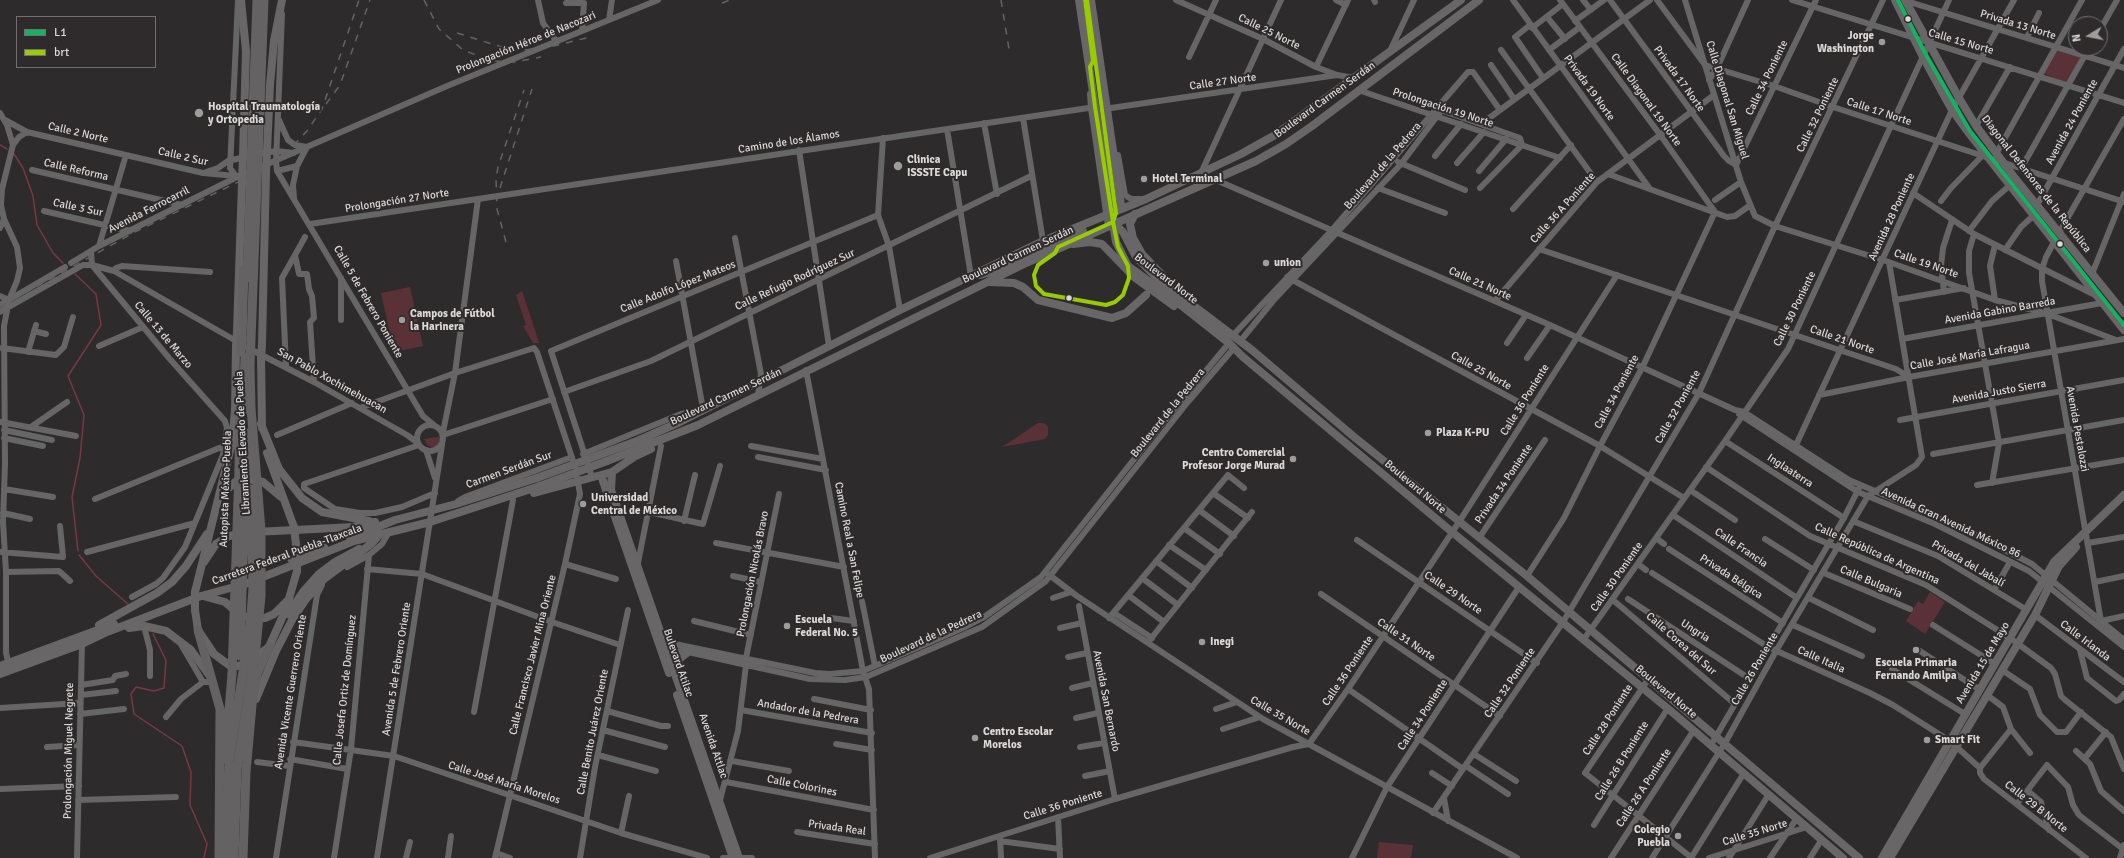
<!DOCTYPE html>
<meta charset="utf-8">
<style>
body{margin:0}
#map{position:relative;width:2124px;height:858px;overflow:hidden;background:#2e2b2c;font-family:Signika,sans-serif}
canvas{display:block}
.legend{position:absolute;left:16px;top:16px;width:140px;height:52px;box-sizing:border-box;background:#2f2a2b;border:1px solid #747071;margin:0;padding:5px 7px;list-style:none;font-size:12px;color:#dcd9d9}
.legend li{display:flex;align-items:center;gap:8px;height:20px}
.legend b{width:20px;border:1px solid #747071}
.north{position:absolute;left:2068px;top:16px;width:40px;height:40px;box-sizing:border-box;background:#2f2a2b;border:1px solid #747071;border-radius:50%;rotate:260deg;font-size:11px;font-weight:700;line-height:16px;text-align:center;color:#dcd9d9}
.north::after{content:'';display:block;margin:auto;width:14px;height:18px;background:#9f9c9c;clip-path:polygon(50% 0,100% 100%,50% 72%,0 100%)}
</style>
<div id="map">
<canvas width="2124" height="858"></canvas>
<ul class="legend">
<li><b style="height:5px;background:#13b361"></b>L1</li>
<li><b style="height:5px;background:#9c0"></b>brt</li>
</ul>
<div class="north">N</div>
</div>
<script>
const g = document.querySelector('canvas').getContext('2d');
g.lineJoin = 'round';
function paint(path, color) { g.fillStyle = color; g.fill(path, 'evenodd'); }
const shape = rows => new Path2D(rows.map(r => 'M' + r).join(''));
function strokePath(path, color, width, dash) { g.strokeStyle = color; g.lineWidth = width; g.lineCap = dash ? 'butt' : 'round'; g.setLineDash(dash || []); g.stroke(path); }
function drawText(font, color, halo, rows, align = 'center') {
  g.font = font + ' Signika,sans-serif'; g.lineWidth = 4; g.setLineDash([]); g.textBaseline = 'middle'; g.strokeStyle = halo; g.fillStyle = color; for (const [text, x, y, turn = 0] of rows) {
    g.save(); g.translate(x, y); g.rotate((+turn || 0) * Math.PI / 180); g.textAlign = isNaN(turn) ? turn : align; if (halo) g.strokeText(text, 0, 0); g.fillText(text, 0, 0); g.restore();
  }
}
const green = shape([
 [2057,49,2081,57,2067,83,2044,74],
 [410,287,423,346,394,352,381,293],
 [522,291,531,318,539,343,533,343,523,326,526,325,516,295],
 [1038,423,1044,423,1048,427,1048,435,1045,439,1002,447],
 [443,436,442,443,437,448,428,446,424,439],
 [1930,592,1945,602,1925,634,1906,621,1918,601,1923,604],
 [1379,842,1413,845,1411,858,1377,858]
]);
const stream = shape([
 [0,145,7,149],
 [14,154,23,168,33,196,37,225,53,253,63,263],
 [75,274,96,294,101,325,68,376,84,415,80,458,72,497,78,551],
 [79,555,96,576,129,605],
 [153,634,166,660,164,688,154,691,136,687,131,694,134,714,182,746,191,772,190,805,207,844,204,858]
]);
const minor = shape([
 [538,0,543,23,557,42],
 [1176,0,1263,39,1316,67,1337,75,1354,78],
 [1336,0,1346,5],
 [1374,0,1375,2],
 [1513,0,1650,189],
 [1560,0,1661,136,1715,212],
 [1583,0,1591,10],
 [1610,0,1724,156,1729,161,1736,165,1816,0],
 [1657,0,1705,65,1774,86,1833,107,2124,202],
 [1685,0,1741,182,1755,216,1775,226,1883,260,1995,300,2048,314,2116,340],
 [1792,0,2124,103],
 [1906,1,2124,68],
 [566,3,584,3,582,31],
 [282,14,276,162,277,171,423,416,434,425],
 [1547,17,1565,39],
 [609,20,612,0],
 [1575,21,1604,0],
 [1530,25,1515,37,1543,78],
 [1532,28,1563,4],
 [2100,30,2117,0],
 [2027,37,2039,13],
 [1501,50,1597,182],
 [1549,50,1580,27],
 [1390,51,1414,0],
 [1189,57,1216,0],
 [1491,65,1514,99],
 [1316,67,1348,0],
 [1709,80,1717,68,1748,0],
 [1358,90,1560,158],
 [1090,94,1091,108,1108,226],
 [1111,108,1337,75],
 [1438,109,1520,138,1522,145],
 [0,113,7,125,13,145,2,189,1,205,4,219,17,247,20,268,17,281,9,300,4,326,5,463,3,522,6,572,6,653,9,665],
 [1023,118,1043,241],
 [5,120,27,132,203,173,236,176],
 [279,120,288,140,295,145,307,147,297,166,293,185,294,198],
 [984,123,997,194],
 [1481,124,1650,0],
 [1976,126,2010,67],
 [947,129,971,276],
 [883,138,878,215,889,246,900,310],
 [13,145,19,137,27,132],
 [799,150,829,346],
 [1996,154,2082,0],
 [254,155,276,151,294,153],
 [1118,155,1125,195,1131,199,1143,199],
 [1435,156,1461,124],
 [1398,162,1465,190],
 [1457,163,1484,132],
 [263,166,447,86,658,0],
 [2022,167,2089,48],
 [32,170,182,205],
 [277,171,297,166],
 [1479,171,1506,139],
 [206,172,218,168,228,161,245,157],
 [1201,173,1281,0],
 [1608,174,1727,217,1735,216,1749,206],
 [236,176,230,168,238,0],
 [1216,180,1550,325,1735,410,1744,412,1849,480,1964,529,2032,564,2124,640],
 [1378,188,1445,213],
 [1480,188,1522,145],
 [1913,193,1974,234,2097,296],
 [1715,200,1741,182],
 [1941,201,1951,188,1982,156],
 [2037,205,2124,49],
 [1513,209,1571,145],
 [44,211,130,231],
 [310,224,1095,107],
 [0,228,4,219],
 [1969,231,1992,201,2009,186],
 [2059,233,2124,119],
 [1974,234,1969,251,1969,273,1999,443,1992,483],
 [305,237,295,255,299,274,307,274,309,289,312,296,314,318,310,322,314,382],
 [735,238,761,374,758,395],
 [2054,242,2046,257,2042,269,2042,281,2101,621,2124,616],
 [1995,245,1990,266,1995,300],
 [99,246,126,155],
 [1539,249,1896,369,1909,377],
 [2005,250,2021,227,2033,216],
 [91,251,92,265,169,358,225,421,227,428,223,455,185,547,163,578,156,584,132,597],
 [676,261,703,409],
 [71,263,99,246,245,173],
 [114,271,116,268,122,266,210,272],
 [2092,274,2124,194],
 [1287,277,1600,446,1684,498],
 [1944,292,1941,266,1943,248,1952,220],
 [0,296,9,300],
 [1895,300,1964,288],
 [1495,301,1597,182,1714,95],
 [0,305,65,267],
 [0,312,83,265,92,265,114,271,238,342],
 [341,320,341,278],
 [34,331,46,334],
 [1235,333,1332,230,1468,72,1473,72,1500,110],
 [1242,339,1273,301,1401,164,1441,111],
 [1902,339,2102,303],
 [1507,343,1526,315],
 [99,346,143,327],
 [2,348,56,355,64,347,73,317],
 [248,348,314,382,407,435,418,443],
 [28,352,36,325],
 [1527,358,1550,325],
 [286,366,282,278,295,255],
 [806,370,863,671,869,689,875,858],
 [564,392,651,361,1031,176],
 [1819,395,1909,377,2124,339],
 [360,408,455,373,534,348,537,352,575,467],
 [1739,414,1858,492,1935,524,2029,571,2124,647],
 [1900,420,2124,380],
 [1,422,76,436],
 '417 438a13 13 0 1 1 26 0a13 13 0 1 1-26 0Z',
 [31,427,67,402],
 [4,430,52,440],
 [443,432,455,373,478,199],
 [277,435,352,403],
 [443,435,553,399],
 [4,438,43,446],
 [1725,441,1844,518],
 [419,445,304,484,304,488,335,509,360,513,375,513,402,507,435,493],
 [1796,445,1952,110,2014,0],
 [751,446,823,459],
 [426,450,435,478],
 [583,454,681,414,686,413,693,415],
 [1933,454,2124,420],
 [758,457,826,470],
 [1706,467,1810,536,1926,585,2010,638,2051,668,2055,674,2061,696,2064,699,2111,737,2124,769],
 [592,477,551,351,878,215],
 [1977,485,2124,460],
 [4,489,53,497],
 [1690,490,1735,520],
 [1213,493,1248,518],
 [95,499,224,446],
 [458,501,465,497,572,457],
 [1199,510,1234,536],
 [649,512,703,524,720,466],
 [3,513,30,519],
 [1673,515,1797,598],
 [684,521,695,475],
 [1853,521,1938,556,2027,610],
 [1184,528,1220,554],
 [1479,538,1545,440],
 [1656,538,1664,544],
 [1765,539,1814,570],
 [1357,540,1537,663],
 [716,543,844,567],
 [2088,543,2124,537],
 [1169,545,1206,570],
 [1669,549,1783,623],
 [0,552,63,557,60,526],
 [87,552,195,523],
 [1156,561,1192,588],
 [638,563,661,446],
 [565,564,616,579],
 [1638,564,1646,570],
 [347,567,369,555,382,544,389,532],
 [367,569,422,574,552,622,620,645],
 [6,572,59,571,70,581],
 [1652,573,1768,647,1870,693,1893,705,1950,741,1980,768],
 [1824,573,1910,609],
 [1048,574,1077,596,1263,719,1517,858],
 [733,576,761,582],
 [1527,576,1564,518,1600,446,1643,366,1715,212],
 [1142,578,1178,605],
 [2095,582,2124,576],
 [1994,590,2010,562],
 [1321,594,1500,716],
 [1128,595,1164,622],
 [1053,598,1071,592],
 [1809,598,1873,630],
 [1628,599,1750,679],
 [1613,600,1735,704],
 [862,601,875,666],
 [1079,606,1115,799],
 [1114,613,1152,638],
 [2035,615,2124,682],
 [831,618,854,621],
 [1109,618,1228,475,1244,488],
 [694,621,751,635],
 [1793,625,1862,656],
 [1933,625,1995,664],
 [144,626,150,650,150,676],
 [1060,628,1082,623],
 [1584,639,1725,441,1788,349,1949,0],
 [179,641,203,682],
 [1149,641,1252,512],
 [661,643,665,642,815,673,830,674,863,671,963,628,984,617,1041,577,1161,425,1229,343],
 [664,650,688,652,810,679,845,680,866,677,982,627,1046,581,1187,403,1234,348],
 [2080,650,2087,678,2116,701,2119,700,2124,694],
 [1920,651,1980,690],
 [1068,657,1087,653],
 [746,658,779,494],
 [1892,669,1965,714],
 [2002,670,2030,689,2040,715,2057,732,2066,732,2081,712],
 [1649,678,1585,773,1692,858],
 [81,685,113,680,115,676,126,674],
 [1072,688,1093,683],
 [1348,689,1463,769],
 [81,695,116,691],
 [1987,695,2003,707,2011,729,2030,753],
 [814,699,871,710],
 [0,708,80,703],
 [1216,709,1237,702],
 [741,710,872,733],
 [607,711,661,726,668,726],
 [474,712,513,500],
 [80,714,124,709],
 [166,717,181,699,203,682,213,682],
 [1076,718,1098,713],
 [1223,729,1260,717],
 [603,730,665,747],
 [293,742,394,756,621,833,707,858],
 [836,744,872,750],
 [1711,745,1845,516,1859,488],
 [47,747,79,745],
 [1080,747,1104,743],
 [2076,751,2090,764,2101,791,2124,811],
 [1474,754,1516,781],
 [598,755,656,771],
 [2085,758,2106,732],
 [290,759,347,769],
 [732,761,789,771],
 [257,762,289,766],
 [1466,766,1508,794],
 [1980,768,1980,773,1984,779,2086,858],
 [1980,768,2011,729],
 [1432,773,1452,786],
 [1085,776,1110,771],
 [726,782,874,810],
 [0,789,79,786],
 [2028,791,2041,802,2049,830],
 [1444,798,1448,821],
 [78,800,176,797],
 [720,800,738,731,746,665],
 [2017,804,2047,765,2068,787,2073,805,2079,815,2123,849],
 [1433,813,1563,622,1699,393,1775,226,1883,0],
 [1058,817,1060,858],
 [1594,825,1668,708],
 [797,832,875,844],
 [621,833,629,796],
 [1000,837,1001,858],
 [1000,841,1060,849],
 [496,853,510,858],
 [77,858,82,644],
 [276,858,317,595,322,585],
 [334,858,351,749,369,555],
 [377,858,442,445],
 [406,858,410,842],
 [448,858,451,836],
 [495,858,565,564,580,494,577,477],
 [580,858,595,767,628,610],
 [723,858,752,858],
 [930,858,1115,799,1293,747,1309,744,1348,689,1459,522,1617,275],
 [1352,858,1387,787,1519,587],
 [1611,858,1694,730],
 [1652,858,1725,743,1776,651,1868,496,1916,465,1922,457,1889,262],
 [1691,858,1744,773],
 [1709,858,1807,827],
 [1729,858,1769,794],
 [1770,858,1797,818],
 [1810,858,1822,839],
 [2120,858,2124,845]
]);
const major = shape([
 [241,0,246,51,243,156],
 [1079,0,1109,198],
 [1091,0,1121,205],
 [1895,0,1923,57,1952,110,1968,132,2124,330],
 [1905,0,1959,98,1976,126,2014,177,2124,313],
 [267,151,270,85,274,41,282,0],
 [1135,214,1130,224,1133,238,1142,254,1164,277],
 [1117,226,1123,232,1136,257,1158,279,1252,350,1353,436,1527,576,1859,858],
 [1073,244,1090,242,1102,244,1134,277,1174,306],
 [980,275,995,271,1083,231],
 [989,282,1014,283,1023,287,1038,300,1112,318,1126,313,1146,295],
 [1172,298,1229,343,1243,357,1452,532,1672,712,1843,858],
 [237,331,242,183],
 [262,344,266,173],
 [261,358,262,428],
 [261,424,279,469,302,498,322,512,369,521],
 [637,441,680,422,900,310,1043,241,1146,199,1241,154,1275,135,1461,0],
 [267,453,294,527],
 [607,461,698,425,1026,263,1256,161,1286,144,1312,126,1479,0],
 [612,472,611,490,739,858],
 [601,475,609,499],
 [534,493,612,472,634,457,651,449],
 [221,496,235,482,248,479,263,482,281,497],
 [614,514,669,673],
 [255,532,354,527,375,522],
 [295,536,297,552],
 [350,538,395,520,456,504,537,478],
 [291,559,324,547],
 [204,562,216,544,229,536,241,534],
 [195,592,232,443,235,410,236,346],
 [203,596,225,602,240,615,253,619,265,618,274,614,287,601],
 [195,610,198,630,214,654,229,665,237,666,247,664,269,647,286,609,297,571],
 [288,614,303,592,319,574,335,562,359,549],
 [99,625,157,593,172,582,186,566,207,534],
 [129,628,144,626,166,631,191,650,209,675],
 [0,666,114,624],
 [676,672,679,659,688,652],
 [0,674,82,644,107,632,201,596,245,584,354,541,430,522,540,486],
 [677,695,733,858],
 [256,699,276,651,292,620,306,599,324,579,371,544,380,534],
 [1882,858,2054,562,2124,495],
 [1890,858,2035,615,2059,566,2076,547]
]);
const highway = shape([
 [242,338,244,270],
 [239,470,240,381],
 [198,630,220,709,219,858],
 [225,759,232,674],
 [243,858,246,772,253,694,257,674,269,647]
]);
const rail = shape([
 [424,0,439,29,463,50,492,61,515,62,541,57],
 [1001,0,1009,49],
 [722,3,730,0],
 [457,33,505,48,525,50,554,46,590,37],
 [326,104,340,85,370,0],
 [500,188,532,89],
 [506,242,497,209,496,179,498,167,524,90],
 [0,307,135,232,265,169,288,151,307,131,322,109,359,0]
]);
const majorBridge = shape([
 [266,173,267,151],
 [242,183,243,156],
 [1109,198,1116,242,1128,266,1172,298],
 [236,346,237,331],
 [261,358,262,344],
 [537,478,637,441],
 [540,486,607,461],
 [294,527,295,536],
 [297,571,297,552],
 [195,592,195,610]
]);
const highwayBridge = shape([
 [247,278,257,0],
 [241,352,242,338],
 [245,357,244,384,246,410],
 [247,433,250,474],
 [240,656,246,469],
 [232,674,239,470],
 [225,858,229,761,250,627,253,589,251,489],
 [234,858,237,769,256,647,261,596,261,530,251,408,250,365,264,0]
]);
const bus1 = shape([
 [1898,0,1925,53,1970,131,2124,325]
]);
const bus2 = shape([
 [1085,0,1093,61,1090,67,1095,107,1113,222],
 [1087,0,1116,213,1113,222],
 [1113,222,1118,247,1128,266,1129,278,1123,295,1115,302,1106,305,1044,294,1036,286,1034,275,1038,265,1055,253,1058,247,1113,222]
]);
const markers = [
 [1908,19,3.5,"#dcd9d9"],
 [1882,42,4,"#9f9c9c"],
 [199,113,5,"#9f9c9c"],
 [898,166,5,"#9f9c9c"],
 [1144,179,4,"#9f9c9c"],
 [2060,244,3.5,"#dcd9d9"],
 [1266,263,4,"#9f9c9c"],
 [1069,298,3.5,"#dcd9d9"],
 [402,320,4,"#9f9c9c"],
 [1428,433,4,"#9f9c9c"],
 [1293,459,4,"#9f9c9c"],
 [583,504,4,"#9f9c9c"],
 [787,626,4,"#9f9c9c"],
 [1202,642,4,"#9f9c9c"],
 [1916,650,4,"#9f9c9c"],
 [975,738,4,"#9f9c9c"],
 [1927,740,4,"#9f9c9c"],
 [1678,836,4,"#9f9c9c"]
];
const streetNames = [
 ["Privada 13 Norte",2018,25,17],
 ["Calle 25 Norte",1269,32,26],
 ["Calle 15 Norte",1961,42,16],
 ["Prolongación Héroe de Nacozari",526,43,-22],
 ["Calle 34 Poniente",1767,78,-64],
 ["Privada 17 Norte",1679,79,54],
 ["Calle 27 Norte",1223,82,-8],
 ["Privada 19 Norte",1589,88,54],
 ["Boulevard Carmen Serdán",1325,100,-36],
 ["Calle Diagonal 19 Norte",1646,100,54],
 ["Calle Diagonal San Miguel",1727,100,73],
 ["Prolongación 19 Norte",1443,108,18],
 ["Calle 17 Norte",1879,112,18],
 ["Calle 32 Poniente",1818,115,-64],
 ["Avenida 24 Poniente",2072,122,-61],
 ["Calle 2 Norte",78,133,13],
 ["Camino de los Álamos",789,142,-9],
 ["Calle 2 Sur",183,157,13],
 ["Boulevard de la Pedrera",1383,166,-49],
 ["Calle Reforma",76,170,13],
 ["Diagonal Defensores de la República",2036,184,52],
 ["Prolongación 27 Norte",397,201,-9],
 ["Calle 3 Sur",78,208,12],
 ["Calle 36 A Poniente",1563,208,-48],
 ["Avenida Ferrocarril",149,210,-27],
 ["Avenida 28 Poniente",1892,217,-65],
 ["Boulevard Carmen Serdán",1018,255,-25],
 ["Calle 19 Norte",1926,264,19],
 ["Boulevard Norte",1166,279,37],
 ["Calle Refugio Rodríguez Sur",795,280,-25],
 ["Calle 21 Norte",1480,284,24],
 ["Calle Adolfo López Mateos",678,287,-22],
 ["Calle 5 de Febrero Poniente",368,302,60],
 ["Calle 30 Poniente",1795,309,-64],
 ["Avenida Gabino Barreda",2000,311,-10],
 ["Calle 13 de Marzo",163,335,50],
 ["Calle 21 Norte",1842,340,19],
 ["Calle José María Lafragua",1970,356,-10],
 ["Calle 25 Norte",1481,371,29],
 ["San Pablo Xochimehuacan",332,381,29],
 ["Calle 34 Poniente",1617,392,-62],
 ["Avenida Justo Sierra",1999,392,-10],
 ["Boulevard Carmen Serdán",726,397,-25],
 ["Calle 36 Poniente",1525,400,-58],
 ["Calle 32 Poniente",1678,407,-61],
 ["Boulevard de la Pedrera",1168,413,-51],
 ["Avenida Pestalozzi",2077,429,80],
 ["Libramiento Elevado de Puebla",243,443,-93],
 ["Carmen Serdán Sur",509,470,-20],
 ["Inglaaterra",1790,471,33],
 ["Privada 34 Poniente",1504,484,-56],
 ["Boulevard Norte",1415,487,40],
 ["Autopista México-Puebla",226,489,-88],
 ["Avenida Gran Avenida México 86",1951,523,25],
 ["Camino Real a San Felipe",849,540,79],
 ["Calle Francia",1741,548,34],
 ["Calle República de Argentina",1877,554,24],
 ["Carretera Federal Puebla-Tlaxcala",287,555,-20],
 ["Privada del Jabalí",1968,564,30],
 ["Prolongación Nicolás Bravo",753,574,-79],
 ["Calle 30 Poniente",1617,577,-55],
 ["Privada Bélgica",1731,577,33],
 ["Calle Bulgaria",1871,582,23],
 ["Calle 29 Norte",1453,593,34],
 ["Ungria",1695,631,33],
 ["Boulevard de la Pedrera",931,637,-25],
 ["Calle 31 Norte",1406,640,34],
 ["Calle Irlanda",2085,641,37],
 ["Calle Corea del Sur",1681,644,41],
 ["Calle Francisco Javier Mina Oriente",533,655,-76],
 ["Calle Italia",1821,660,24],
 ["Bulevard Atilac",678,663,71],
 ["Avenida 15 de Mayo",1983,663,-59],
 ["Avenida 5 de Febrero Oriente",397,669,-81],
 ["Calle 26 Poniente",1755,669,-60],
 ["Calle 36 Poniente",1348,671,-56],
 ["Calle 32 Poniente",1510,683,-56],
 ["Calle Josefa Ortiz de Domínguez",345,690,-84],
 ["Avenida Vicente Guerrero Oriente",291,692,-81],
 ["Boulevard Norte",1666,692,40],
 ["Avenida San Bernardo",1106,701,79],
 ["Andador de la Pedrera",808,712,10],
 ["Calle 34 Poniente",1423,715,-57],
 ["Calle 35 Norte",1280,716,30],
 ["Calle 28 Poniente",1608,720,-57],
 ["Calle Benito Juárez Oriente",593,732,-79],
 ["Avenida Attlac",713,746,71],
 ["Prolongación Miguel Negrete",69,751,-89],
 ["Calle 26 B Poniente",1622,761,-58],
 ["Calle José María Morelos",504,783,18],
 ["Calle Colorines",802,786,11],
 ["Calle 26 A Poniente",1644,788,-57],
 ["Calle 36 Poniente",1063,805,-17],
 ["Calle 29 B Norte",2036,807,38],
 ["Privada Real",837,828,8],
 ["Calle 35 Norte",1755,833,-17]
];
const poiNames = [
 ["Jorge",1874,36,"right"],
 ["Washington",1874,49,"right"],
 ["Hospital Traumatología",208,107],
 ["y Ortopedia",208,120],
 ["Clinica",907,160],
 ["ISSSTE Capu",907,173],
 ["Hotel Terminal",1152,179],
 ["union",1274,263],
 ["Campos de Fútbol",410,314],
 ["la Harinera",410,327],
 ["Plaza K-PU",1436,433],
 ["Centro Comercial",1285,453,"right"],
 ["Profesor Jorge Murad",1285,466,"right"],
 ["Universidad",591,498],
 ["Central de México",591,511],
 ["Escuela",795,620],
 ["Federal No. 5",795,633],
 ["Inegi",1210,642],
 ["Escuela Primaria",1916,663,"center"],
 ["Fernando Amilpa",1916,676,"center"],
 ["Centro Escolar",983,732],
 ["Morelos",983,745],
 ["Smart Fit",1935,740],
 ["Colegio",1670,830,"right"],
 ["Puebla",1670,843,"right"]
];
paint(green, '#5b3138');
strokePath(stream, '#783844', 1.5);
strokePath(minor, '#666', 6);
strokePath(major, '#686667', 8);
strokePath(highway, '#656263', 9);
strokePath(rail, '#656464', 1.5, [7, 7]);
strokePath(majorBridge, '#686667', 8);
strokePath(highwayBridge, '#656263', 9);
strokePath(bus1, '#13b361', 4);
strokePath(bus2, '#9c0', 4);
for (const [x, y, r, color] of markers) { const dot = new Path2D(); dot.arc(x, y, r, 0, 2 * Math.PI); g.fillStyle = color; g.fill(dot); strokePath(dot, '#2f2a2b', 1.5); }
drawText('11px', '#dcd9d9', '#2f2a2b', streetNames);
drawText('bold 11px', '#dcd9d9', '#2f2a2b', poiNames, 'left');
</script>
